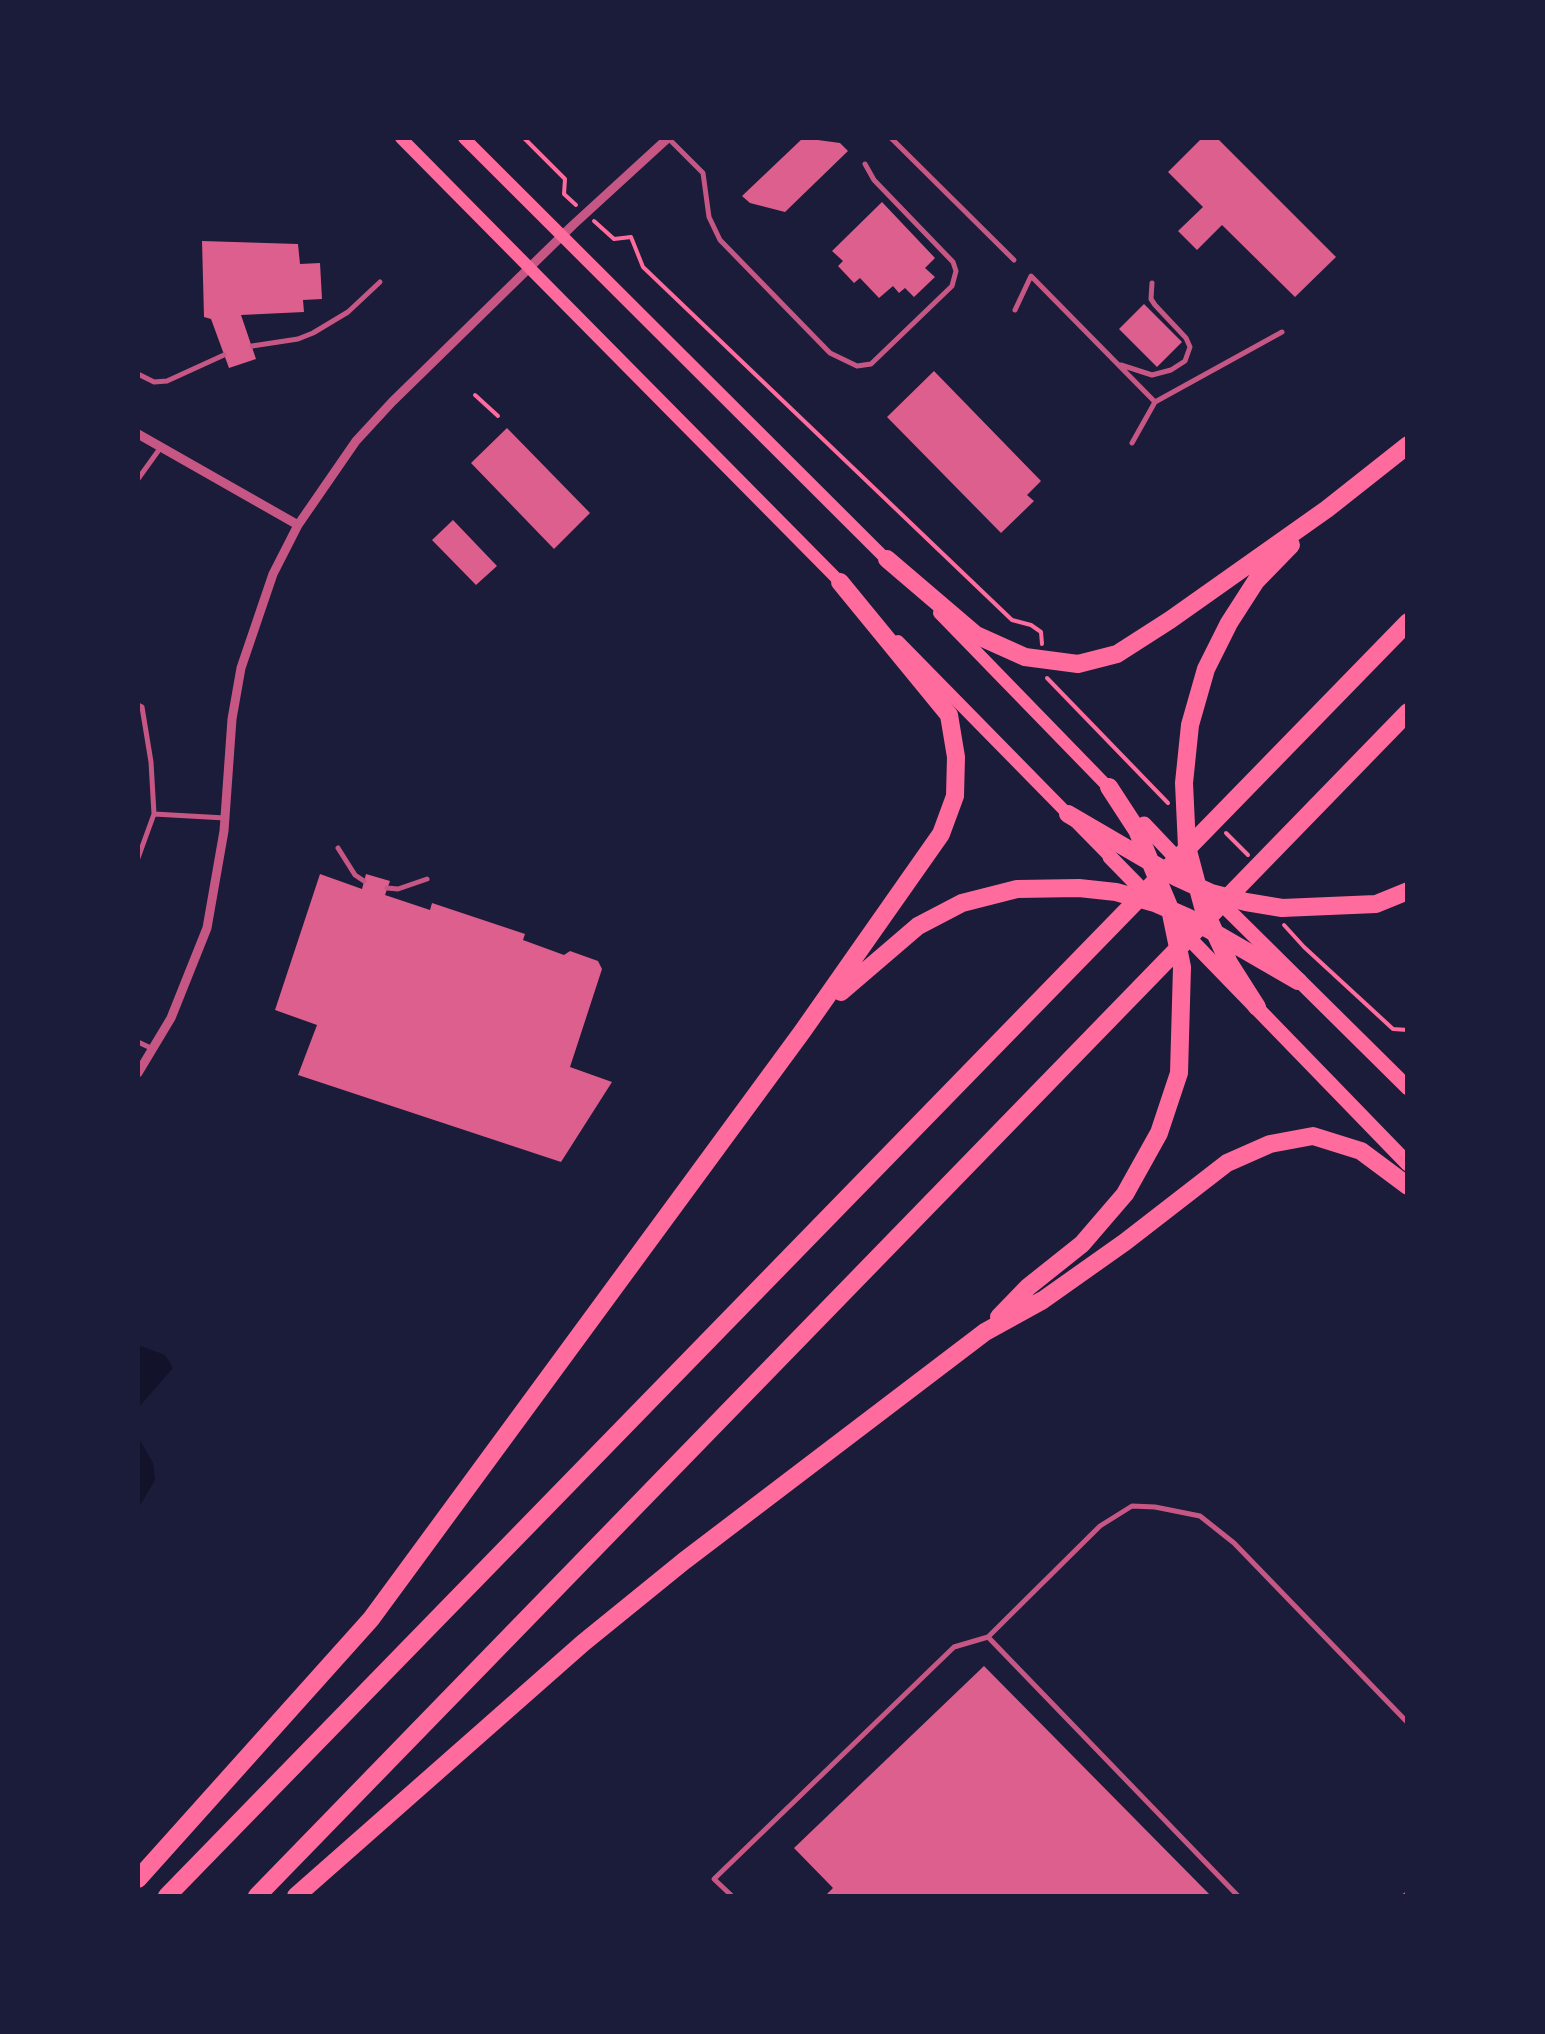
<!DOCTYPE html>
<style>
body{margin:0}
#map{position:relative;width:1545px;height:2034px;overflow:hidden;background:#1b1b3a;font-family:Figtree,sans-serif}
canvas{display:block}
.frame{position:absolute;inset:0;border:140px solid #1b1b3a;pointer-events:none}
</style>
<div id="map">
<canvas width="1545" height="2034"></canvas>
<div class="frame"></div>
</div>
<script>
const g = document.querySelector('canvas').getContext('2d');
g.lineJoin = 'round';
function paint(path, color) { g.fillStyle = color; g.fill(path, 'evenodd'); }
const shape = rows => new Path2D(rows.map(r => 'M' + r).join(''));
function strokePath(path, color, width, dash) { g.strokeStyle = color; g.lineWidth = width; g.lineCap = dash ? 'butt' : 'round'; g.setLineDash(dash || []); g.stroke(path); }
const water = shape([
 [138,1345,165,1355,173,1368,138,1408],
 [138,1437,153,1463,155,1480,138,1509]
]);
const building = shape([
 [803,138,840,143,848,151,785,212,750,203,742,196],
 [1202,138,1217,138,1336,257,1295,297,1222,225,1197,250,1178,231,1203,207,1168,172],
 [882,202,935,258,925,268,935,277,914,297,905,288,899,293,893,286,879,298,860,278,854,283,838,266,843,261,832,251],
 [202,241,298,244,300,264,320,263,322,299,303,300,304,312,241,315,256,359,229,368,211,319,204,317],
 [1144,304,1182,342,1157,367,1119,329],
 [934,371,1041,481,1027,495,1034,501,1001,533,887,417],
 [507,428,590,513,554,549,471,463],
 [453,520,497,566,476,585,432,540],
 [320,874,362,889,366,874,390,881,385,895,430,910,432,903,525,934,523,940,564,955,570,951,598,961,602,969,570,1067,612,1082,561,1162,298,1075,317,1025,275,1010],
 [984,1666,1211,1896,825,1896,833,1888,794,1848]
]);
const path = shape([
 [524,138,565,179,564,194,576,205],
 [594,221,614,239,631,237,643,267,1012,620,1031,625,1041,632,1042,644],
 [475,395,498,416],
 [1047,678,1168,803],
 [1226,833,1248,855],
 [1284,925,1304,947,1393,1029,1408,1030]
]);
const service = shape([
 [668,138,703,173,709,217,720,240,830,353,857,366,871,364,952,286,956,271,953,262,874,180,865,164],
 [891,138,1014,260],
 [1015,310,1031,276,1155,402,1282,332],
 [252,346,298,339,313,333,348,312,380,282],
 [1121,365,1152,375,1171,370,1185,361,1190,347,1186,338,1155,305,1151,299,1152,283],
 [138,374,154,382,167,381,224,355],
 [1132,443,1155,402],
 [138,479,161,447],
 [138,705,142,707,151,762,154,814,225,818],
 [338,848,355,875,364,881],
 [138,858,154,814],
 [387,888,398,889,427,879],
 [138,1042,153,1049],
 [988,1637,1238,1896],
 [732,1896,714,1879,954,1647,988,1637,1100,1526,1132,1506,1155,1507,1200,1516,1234,1543,1408,1723],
 [1404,1896,1408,1893]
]);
const minor = shape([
 [138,434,298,525],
 [138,1073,171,1018,207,928,224,831,232,719,241,668,273,574,298,525,356,441,392,402,573,225,668,138]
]);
const secondary = shape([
 [401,138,845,587],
 [464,138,890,563],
 [939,613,1113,792],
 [898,641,1110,857]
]);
const primary = shape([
 [1144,824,1182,864],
 [1110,857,1153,901],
 [1216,898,1408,1088],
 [1183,932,1408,1164]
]);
const motorway = shape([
 [887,559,976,635,1025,657,1078,664,1117,654,1170,620,1327,509,1408,445],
 [1068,814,1176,877,1211,893,1246,902,1282,908,1376,904,1408,891],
 [841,992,918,926,962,903,1017,889,1079,888,1116,892,1155,903,1189,918,1298,981],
 [1257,1007,1229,963,1203,907,1187,847,1184,783,1190,725,1206,669,1229,623,1256,581,1291,545],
 [999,1317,1028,1287,1082,1244,1125,1194,1159,1133,1179,1073,1182,967,1170,909,1137,830,1109,787],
 [138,1879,371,1619,802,1032,941,834,955,796,956,757,949,715,840,582],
 [167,1896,1408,622],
 [257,1896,1408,712],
 [296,1896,583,1643,684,1561,985,1332,1043,1300,1125,1242,1227,1163,1270,1144,1313,1136,1361,1151,1408,1186]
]);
paint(water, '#12122b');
paint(building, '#dd5f8e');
strokePath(path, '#ff6b9d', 4);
strokePath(service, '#c65784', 5);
strokePath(minor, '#c65784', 9);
strokePath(secondary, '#ff6b9d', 12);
strokePath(primary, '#ff6b9d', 15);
strokePath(motorway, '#ff6b9d', 18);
</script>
